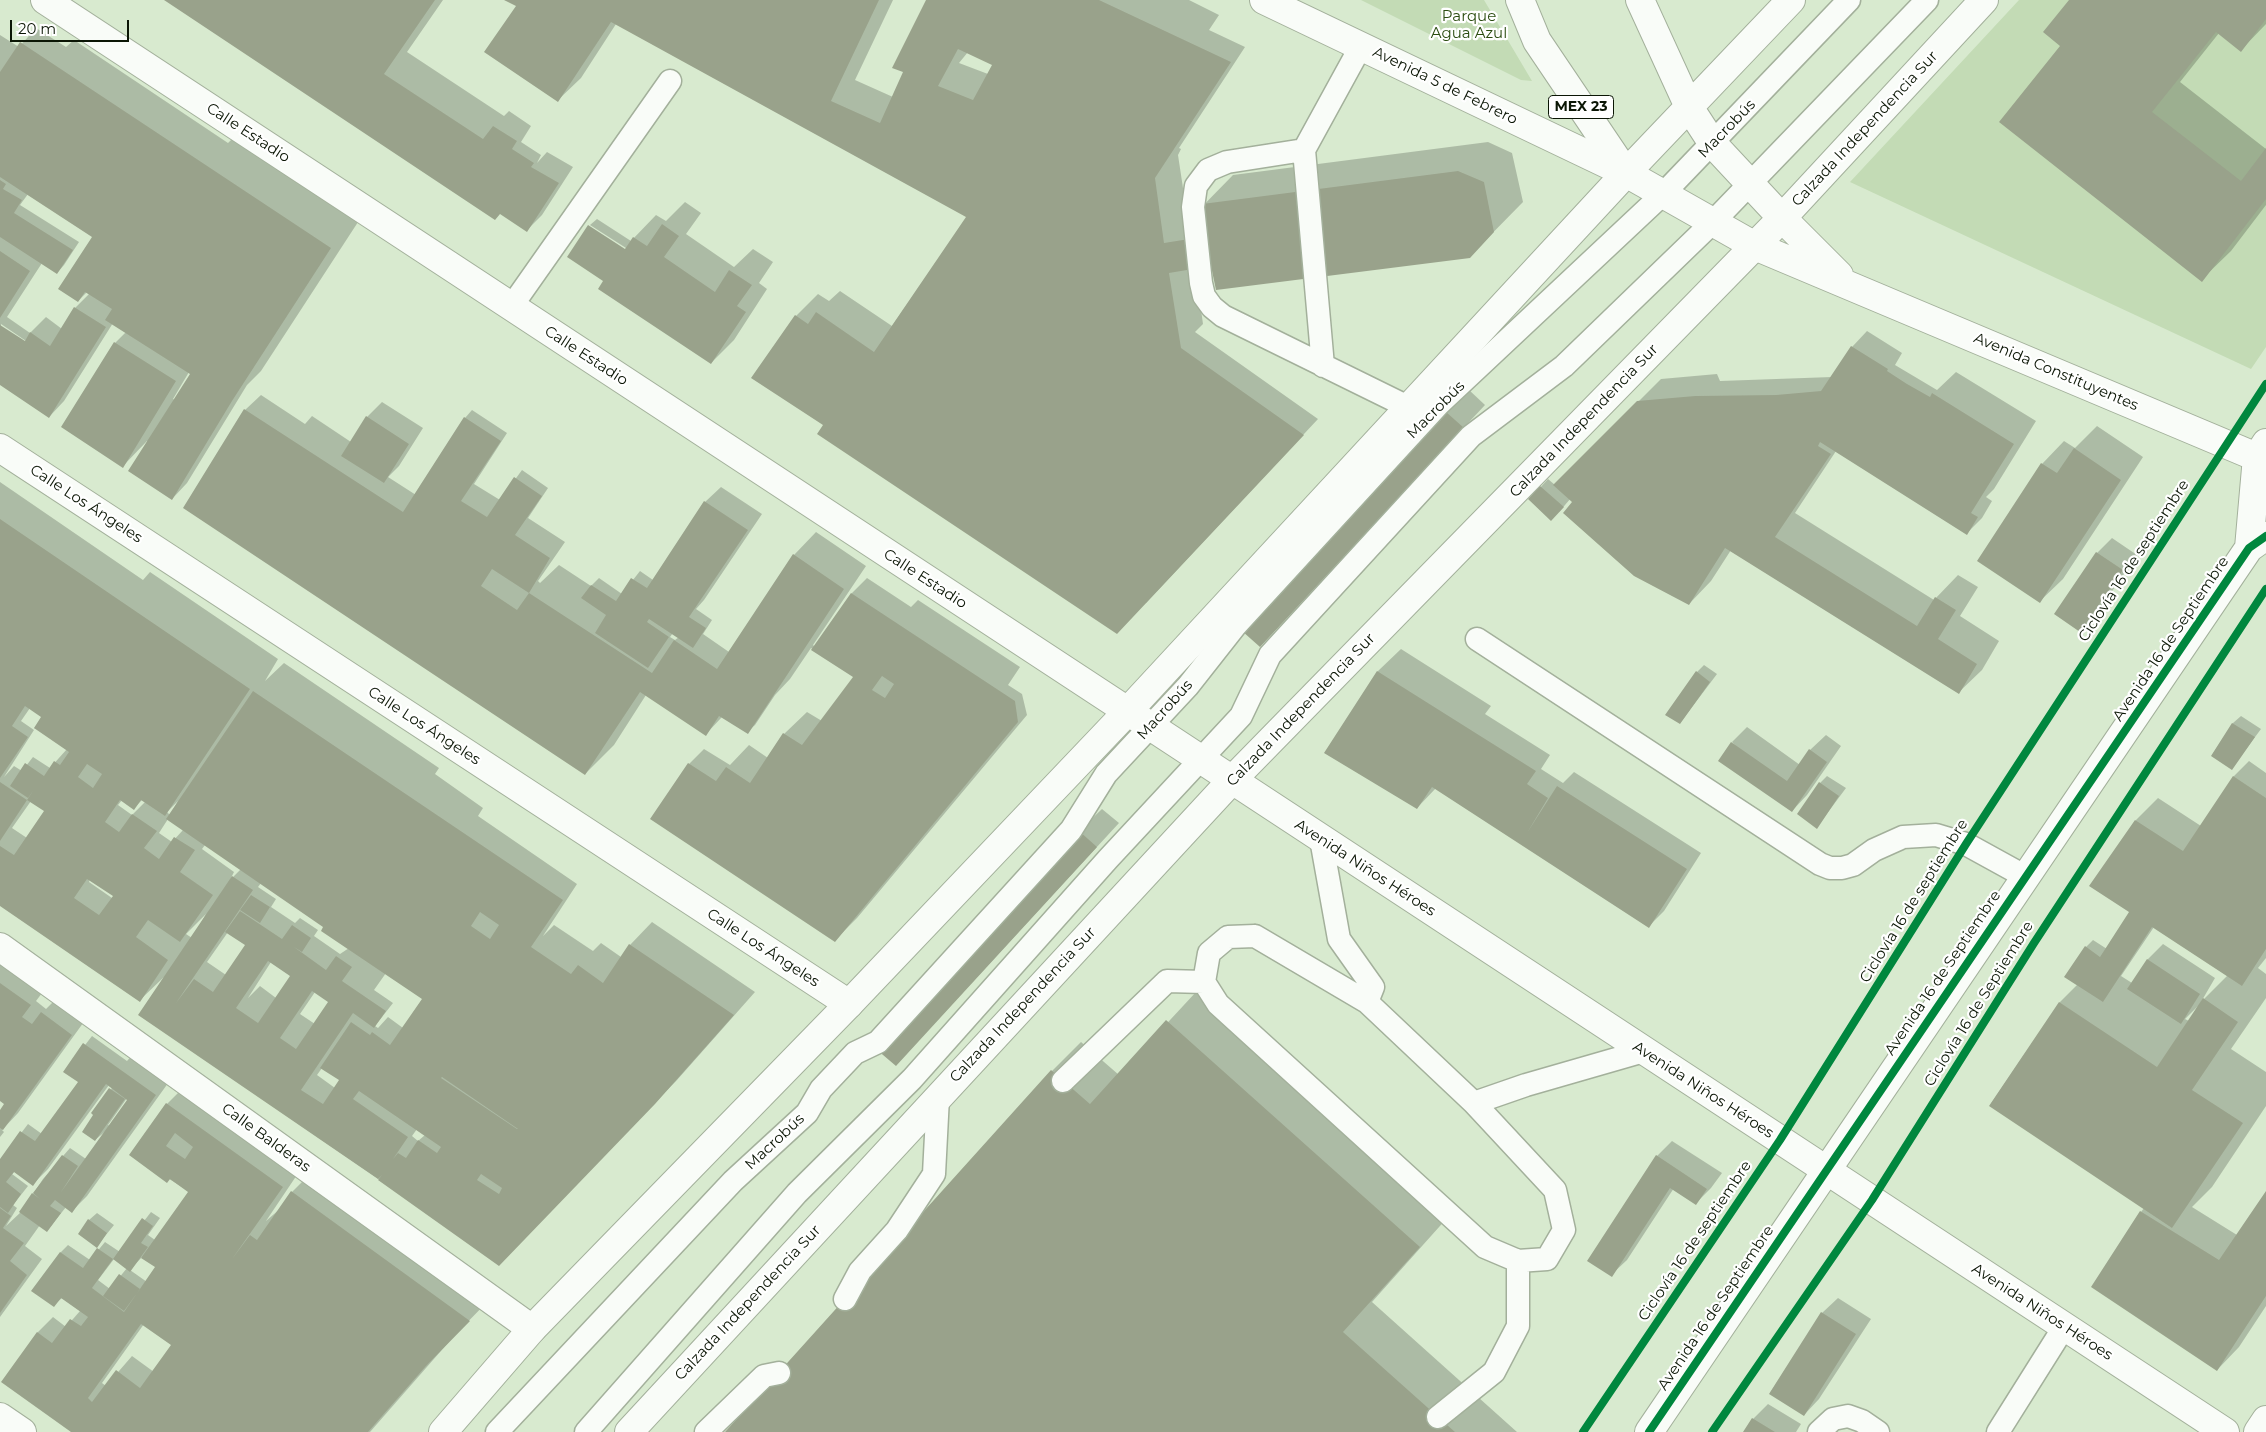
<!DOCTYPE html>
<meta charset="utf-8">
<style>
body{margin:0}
#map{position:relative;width:2266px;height:1432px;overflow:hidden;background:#d8eacf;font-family:Montserrat,sans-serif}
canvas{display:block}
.scale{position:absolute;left:10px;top:20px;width:119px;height:22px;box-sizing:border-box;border:2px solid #0b1605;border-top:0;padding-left:6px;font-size:15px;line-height:18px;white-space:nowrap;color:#0b1605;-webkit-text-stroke:4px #fff;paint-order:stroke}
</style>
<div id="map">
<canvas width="2266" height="1432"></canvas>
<div class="scale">20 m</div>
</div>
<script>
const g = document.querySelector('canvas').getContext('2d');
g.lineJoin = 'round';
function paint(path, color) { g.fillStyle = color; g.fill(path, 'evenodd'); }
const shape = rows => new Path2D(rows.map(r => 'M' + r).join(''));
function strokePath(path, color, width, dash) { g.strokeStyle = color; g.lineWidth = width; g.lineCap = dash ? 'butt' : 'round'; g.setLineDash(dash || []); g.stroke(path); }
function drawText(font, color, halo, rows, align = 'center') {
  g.font = font + ' Montserrat,sans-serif'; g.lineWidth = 4.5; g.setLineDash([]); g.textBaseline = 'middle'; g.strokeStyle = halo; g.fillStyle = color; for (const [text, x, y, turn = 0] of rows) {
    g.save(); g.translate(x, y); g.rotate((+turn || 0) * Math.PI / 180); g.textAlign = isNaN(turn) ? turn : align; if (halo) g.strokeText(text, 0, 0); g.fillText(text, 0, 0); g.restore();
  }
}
const green = shape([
 [1361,0,1484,0,1532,81,1521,80],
 [2019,0,2266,0,2266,347,2251,369,1850,182]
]);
const shadow = shape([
 [166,0,443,0,407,52,504,116,509,111,531,126,521,142,541,155,537,163,547,152,573,167,542,215,527,230],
 [507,0,893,0,855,80,893,97,904,73,927,0,1189,0,1219,15,1209,30,1245,47,1179,148,1181,149,1178,155,1188,221,1233,175,1488,142,1512,153,1523,202,1469,257,1212,264,1195,267,1203,324,1195,332,1318,419,1146,603,829,419,796,316,818,294,829,301,840,291,892,326,968,217,616,24,581,78,558,100,518,6],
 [968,52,994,65,988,74,959,63],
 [2070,0,2266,0,2266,24,2241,50,2219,33,2180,82,2266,149,2266,205,2231,251,2201,280,2063,45],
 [36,28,66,47,74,40,228,143,235,136,360,219,261,371,247,385,187,483,172,499,147,441,123,466,115,343,126,332,113,323,64,401,49,417,0,384,0,35,19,47],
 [28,194,94,236,78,301,87,292,90,293,75,308,62,329,46,317,30,333,7,317,42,263,57,273,64,265,79,242,20,205],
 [1,324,29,343,28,345,1,327],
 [189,372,191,375,175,400,173,399],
 [685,202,701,213,686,234,734,267,753,249,773,262,759,283,767,289,734,340,711,363,626,251,626,248,590,225,597,219,631,241,656,215,666,221],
 [1867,331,1902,353,1895,365,1937,390,1956,372,2036,421,1994,489,1986,497,1992,501,1982,518,1967,533,1836,451,1795,513,1934,600,1958,575,1978,587,1960,616,1999,641,1982,670,1959,692,1731,550,1711,581,1689,604,1571,498,1559,512,1530,499,1548,479,1555,485,1661,379,1717,374,1720,381,1832,377,1852,347],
 [1468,389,1485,405,1282,622,1446,412],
 [261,395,305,424,312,416,351,442,367,417,382,402,423,428,399,466,388,477,416,495,465,418,472,410,507,433,474,484,500,500,522,470,548,488,528,518,565,542,538,581,540,583,559,565,591,586,599,578,622,594,640,571,653,580,705,502,721,487,762,514,704,600,696,609,712,620,703,634,729,652,794,555,816,532,866,566,813,645,815,647,852,593,867,578,911,607,918,600,1020,667,1008,685,1022,694,1027,715,857,918,835,940,689,764,704,749,730,765,749,745,768,758,784,734,807,712,822,721,854,678,854,676,811,648,790,679,775,695,755,725,747,732,722,717,706,734,646,695,614,745,585,774,185,507,245,410],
 [673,633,679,637,675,640,670,637],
 [2097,426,2143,457,2063,579,2040,601,2042,464,2064,441,2075,448],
 [0,482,143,580,150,572,278,659,265,681,284,663,439,768,435,774,483,808,478,816,577,884,543,936,554,925,593,951,601,943,621,957,630,945,652,922,755,992,677,1080,561,1200,444,1224,140,1015,164,977,140,1000,0,905],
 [30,708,43,717,34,729,36,728,67,749,50,768,33,757,22,771,14,766,4,777,34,730,21,721],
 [122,800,134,808,142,800,145,802,132,815,118,805],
 [31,801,45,811,27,838,12,828],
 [178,801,170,815,167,812],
 [168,819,183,830,172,842,159,833],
 [205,845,241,869,230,880,234,872,202,849],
 [90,879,114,895,112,898,89,882],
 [261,883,329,920,349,948,340,954,314,936,318,930,300,918,295,923,271,907,276,899,258,887],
 [206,914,192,938,186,934],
 [228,932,246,945,226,975,207,962],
 [271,962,291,976,276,998,260,986,248,998],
 [386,973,423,998,403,1028,388,1017,378,1028,375,1026,393,1003,374,990],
 [315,992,330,1002,315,1024,300,1014],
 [322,1068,341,1080,335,1088,317,1075],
 [417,1129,425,1135,418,1141,412,1136],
 [2112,538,2137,555,2095,616,2080,631,2097,553],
 [1401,649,1491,706,1485,714,1550,755,1541,769,1563,783,1574,772,1701,853,1664,911,1649,926,1436,788,1417,808,1325,753,1378,671],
 [1704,665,1717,674,1680,723,1697,672],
 [2241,716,2261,729,2232,768,2212,755,2233,723],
 [1747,727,1800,765,1810,750,1826,735,1841,746,1807,795,1792,811,1732,742],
 [2249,761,2266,773,2266,958,2258,968,2266,974,2266,998,2231,1049,2266,1072,2266,1106,2212,1187,2192,1207,2237,1235,2266,1193,2266,1306,2239,1347,2217,1370,2141,1212,2144,1208,1990,1105,2060,1002,2078,984,2086,947,2093,940,2107,949,2130,913,2136,820,2158,798,2201,826,2234,776],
 [2154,927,2228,975,2201,1002,2215,978,2163,944,2148,959,2132,983,2121,976],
 [2198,1006,2189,1021,2185,1019],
 [1827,776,1846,788,1817,827,1820,783],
 [1102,809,1119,823,896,1065,1079,831],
 [0,956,45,989,36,1001,46,1009,57,998,86,1019,18,1113,2,1130,4,1132,0,1137,0,1112,6,1105,0,1100],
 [1196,992,1448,1217,1372,1302,1517,1432,727,1432,1052,1071,1081,1042,1119,1075],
 [92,1036,127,1061,134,1053,171,1079,87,1196,72,1211,66,1207,47,1231,40,1225,25,1246,42,1259,0,1317,0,1161,28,1124,42,1134,79,1082,65,1071],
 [109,1085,112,1087,95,1140,107,1130,86,1159,70,1148,43,1179,21,1212,6,1226,17,1208,13,1205,28,1186,12,1174,15,1171,33,1184,48,1169],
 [127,1098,129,1100,110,1126,108,1125],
 [183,1088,219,1114,217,1120,228,1109,305,1163,266,1221,281,1208,292,1192,315,1169,491,1298,454,1336,370,1432,73,1432,3,1382,38,1332,53,1317,66,1327,80,1311,62,1298,54,1305,33,1290,61,1252,68,1245,90,1260,105,1242,120,1252,151,1212,160,1218,148,1235,155,1240,190,1192,131,1155,167,1104],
 [142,1257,157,1267,147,1282,130,1270],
 [114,1259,127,1268,110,1289,98,1280],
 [144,1324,177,1340,154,1372,132,1356,106,1386,102,1383],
 [1672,1141,1722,1173,1711,1188,1696,1203,1674,1188,1627,1260,1611,1275,1657,1156],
 [97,1213,114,1225,97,1246,89,1220],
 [1838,1298,1871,1319,1819,1399,1804,1415,1770,1393,1822,1313],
 [1768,1404,1801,1424,1796,1432,1745,1432,1753,1419]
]);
const building = shape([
 [164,0,435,0,384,74,483,139,493,126,517,141,512,149,534,163,531,167,559,183,527,232,500,214,495,220],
 [504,0,879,0,831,101,880,123,903,72,892,68,926,0,1099,0,1231,62,1155,178,1164,243,1208,236,1202,204,1458,171,1484,182,1494,232,1470,258,1216,290,1211,266,1169,273,1181,348,1304,435,1117,634,817,434,823,425,751,378,795,315,808,324,816,312,874,352,966,217,611,22,558,102,484,52,516,6],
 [958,49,992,65,973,100,938,86],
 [2069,0,2266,0,2266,19,2241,52,2216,32,2152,112,2241,181,2266,148,2266,199,2202,282,1999,122,2060,46,2043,32],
 [20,42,331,248,232,401,172,500,128,471,190,374,105,320,112,309,85,292,78,302,58,289,92,237,0,177,0,72],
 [0,180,6,184,3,189,22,200,14,213,73,250,57,274,0,237],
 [662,224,679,236,664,257,715,292,729,270,752,285,737,306,746,312,711,364,598,289,603,281,567,257,588,225,625,249,633,237,647,246],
 [0,251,30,271,0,318],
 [74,307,106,327,49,418,0,385,0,325,25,341,30,332,50,346],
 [114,342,176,381,123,468,61,427],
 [1851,346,1888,369,1887,371,1907,384,1930,397,1932,393,2014,444,1971,513,1978,517,1967,535,1820,442,1818,446,1831,454,1775,537,1917,626,1935,597,1956,610,1938,639,1977,664,1959,694,1725,548,1689,605,1634,576,1563,513,1572,502,1553,485,1637,401,1695,396,1776,395,1821,391],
 [244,409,403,512,464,417,501,441,461,501,487,517,514,477,542,496,515,535,550,558,529,593,492,569,481,586,517,610,529,593,652,673,674,640,717,669,793,554,844,589,748,734,719,716,706,736,640,692,585,775,183,508],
 [1445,411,1464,428,1260,647,1242,631],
 [366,416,409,444,384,483,341,456],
 [2074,448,2121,480,2040,603,1977,561,2041,463,2057,473],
 [1540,486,1564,507,1551,521,1528,499],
 [704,501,748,530,689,617,706,628,693,648,649,619,647,622,669,637,648,668,595,633,606,615,581,598,591,585,616,601,631,578,647,588],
 [0,519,250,689,165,816,141,800,134,810,120,800,105,822,119,832,132,814,157,831,144,848,159,859,174,837,195,850,180,872,213,895,180,942,148,920,136,937,168,960,140,1002,0,906,0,846,14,855,44,811,27,800,0,841,0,782,27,800,33,791,28,798,10,786,25,763,44,776,54,761,60,765,69,752,34,728,41,717,25,706,12,726,28,737,0,778],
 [87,764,102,774,93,788,78,777],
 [87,879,113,896,99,915,74,898],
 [2096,552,2123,570,2080,632,2054,614],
 [851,593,1015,701,1018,722,835,942,650,819,688,763,716,781,726,767,750,783,783,733,802,745,853,677,811,650],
 [882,676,894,684,885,698,872,690],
 [1377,671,1536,771,1527,784,1548,798,1527,833,1557,786,1687,869,1649,928,1432,787,1417,809,1324,753],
 [1696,671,1710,682,1680,724,1665,715],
 [253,691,563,900,531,947,571,974,578,965,603,983,629,944,734,1015,655,1104,499,1266,378,1180,382,1175,378,1179,138,1015,232,876,253,890,176,1003,194,979,213,992,245,945,225,932,240,911,282,939,292,925,311,938,302,952,294,947,326,970,336,956,352,967,342,981,386,1011,374,1028,353,1013,301,1090,323,1104,339,1080,320,1068,351,1022,370,1035,372,1032,390,1045,422,999,321,931,323,927,166,819],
 [480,912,499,925,490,939,471,926],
 [268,961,290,976,258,1023,236,1008],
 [312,991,328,1002,296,1049,280,1038],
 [442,1077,518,1129,517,1129,441,1078],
 [359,1091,441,1147,437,1153,418,1140,406,1158,398,1153,393,1159,408,1137,353,1099],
 [481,1174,502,1188,499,1194,477,1180],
 [2232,723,2255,737,2232,770,2211,756],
 [1731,742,1787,781,1809,749,1827,762,1792,812,1718,761],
 [2233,776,2266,798,2266,949,2242,986,2152,927,2103,1002,2064,977,2085,946,2100,957,2129,912,2089,886,2135,820,2183,851],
 [1819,782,1839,796,1817,829,1797,814],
 [1078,830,1097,847,896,1066,876,1049],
 [251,895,270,907,260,923,240,910],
 [2147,959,2200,994,2181,1024,2127,989],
 [0,983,31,1005,22,1017,32,1024,41,1012,72,1035,3,1130,0,1128,0,1110,4,1104,0,1101],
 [2203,998,2238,1022,2192,1090,2243,1123,2172,1228,1989,1106,2059,1002,2157,1067],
 [1166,1020,1420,1247,1343,1332,1455,1432,725,1432,1051,1070,1090,1104],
 [83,1043,156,1095,72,1213,55,1200,50,1206,61,1213,47,1232,19,1212,32,1193,40,1199,33,1193,62,1155,78,1166,61,1192,127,1100,106,1084,33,1186,14,1172,6,1182,21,1194,8,1213,0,1207,0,1159,20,1131,35,1141,78,1082,63,1072],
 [109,1088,125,1099,95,1141,82,1132,93,1115,91,1113],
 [166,1103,283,1187,232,1259,250,1235,257,1240,291,1191,470,1321,426,1366,368,1432,71,1432,1,1382,37,1332,52,1343,70,1319,81,1326,88,1317,61,1298,54,1307,31,1291,60,1252,83,1268,97,1248,113,1259,92,1288,124,1312,155,1267,141,1258,188,1192,170,1179,167,1183,129,1155],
 [175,1133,193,1147,185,1159,166,1146],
 [141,1324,171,1345,140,1388,116,1370,92,1402,88,1398],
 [1656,1155,1707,1189,1696,1205,1670,1188,1612,1277,1587,1261],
 [2266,1191,2266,1296,2217,1371,2091,1287,2140,1211,2219,1260],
 [0,1208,11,1216,3,1228,24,1243,10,1261,27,1275,0,1313],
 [142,1218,153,1226,141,1243,148,1247,130,1272,113,1259],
 [88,1219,107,1233,97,1248,78,1234],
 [119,1274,140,1289,124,1311,103,1296],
 [1821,1312,1856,1334,1804,1416,1769,1394],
 [1752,1418,1775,1432,1743,1432]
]);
const service = shape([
 [1361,46,1304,150,1227,162,1208,170,1196,186,1193,207,1201,283,1204,296,1212,307,1223,316,1408,407],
 [1304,150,1323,366],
 [511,307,670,81],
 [1477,639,1820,864,1830,868,1842,868,1853,865,1874,850,1903,837,1936,835,1966,844,2026,877],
 [1321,839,1339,939,1373,987,1367,1002],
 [1255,936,1367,1002,1474,1103,1555,1190,1564,1230,1547,1259,1518,1261,1485,1247,1218,1004,1204,982,1209,953,1228,937,1255,936],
 [1063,1081,1167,981,1204,982],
 [1474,1103,1526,1085,1644,1051],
 [845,1299,860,1271,897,1230,934,1174,938,1097],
 [1438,1417,1494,1372,1518,1326,1518,1261],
 [497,1432,733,1181,807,1113,821,1089,855,1053,878,1042,1071,830,1106,774,1188,686,1236,625,1438,405,1663,194,1849,0],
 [586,1432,797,1193,912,1079,1108,859,1241,716,1270,655,1471,436,1564,366,1712,223,1927,0],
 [706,1432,764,1376,779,1373],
 [1819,1432,1833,1419,1848,1416,1862,1421,1878,1432],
 [1998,1432,2064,1327]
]);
const minor = shape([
 [0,947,532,1329],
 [0,1417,22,1432],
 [2258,1432,2266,1420]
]);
const tertiary = shape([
 [1264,0,1626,173],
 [1782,218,1839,275],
 [1755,246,2266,461],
 [0,448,849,1004],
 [2249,548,2257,457,2266,443],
 [1649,1432,2249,548,2266,536]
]);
const primary = shape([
 [45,0,2225,1432],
 [1520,0,1537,41,1626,173,1755,246],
 [1640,0,1689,107,1713,144,1782,218],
 [443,1432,532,1329,849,1004,1127,712,1626,173,1791,0],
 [629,1432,1232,780,1782,218,1984,0]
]);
const cycleway = shape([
 [1583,1432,1780,1140,1966,844,2266,384],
 [1649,1432,2249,548,2266,536],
 [1712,1432,1872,1200,2034,943,2266,589]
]);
const shields = [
 [1581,107,65]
];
const shieldNames = [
 ["MEX 23",1581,107]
];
const parkNames = [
 ["Parque",1469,17],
 ["Agua Azul",1469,34]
];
const streetNames = [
 ["Avenida 5 de Febrero",1445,86,26],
 ["Macrobús",1727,129,-46],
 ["Calzada Independencia Sur",1865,129,-47],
 ["Calle Estadio",248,133,33],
 ["Calle Estadio",586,356,33],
 ["Avenida Constituyentes",2056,372,23],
 ["Macrobús",1436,410,-45],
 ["Calzada Independencia Sur",1584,421,-46],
 ["Calle Los Ángeles",86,504,33],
 ["Ciclovía 16 de septiembre",2134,561,-57],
 ["Calle Estadio",925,579,33],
 ["Avenida 16 de Septiembre",2171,639,-56],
 ["Macrobús",1165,710,-48],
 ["Calzada Independencia Sur",1301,710,-46],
 ["Calle Los Ángeles",424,726,33],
 ["Avenida Niños Héroes",1365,868,33],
 ["Ciclovía 16 de septiembre",1914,901,-58],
 ["Calle Los Ángeles",763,948,33],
 ["Avenida 16 de Septiembre",1943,973,-56],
 ["Ciclovía 16 de Septiembre",1979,1004,-58],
 ["Calzada Independencia Sur",1023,1005,-47],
 ["Avenida Niños Héroes",1703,1090,33],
 ["Calle Balderas",266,1138,36],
 ["Macrobús",775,1142,-43],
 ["Ciclovía 16 de septiembre",1695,1241,-56],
 ["Calzada Independencia Sur",748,1303,-47],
 ["Avenida 16 de Septiembre",1716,1308,-56],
 ["Avenida Niños Héroes",2042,1312,33]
];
paint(green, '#c3dbb5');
paint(shadow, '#0003');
paint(building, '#99a28b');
strokePath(service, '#a3b09b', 25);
strokePath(minor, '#a3b09b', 30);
strokePath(tertiary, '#a3b09b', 30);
strokePath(primary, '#a3b09b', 30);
strokePath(service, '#f9fcf8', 22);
strokePath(minor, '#f9fcf8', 28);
strokePath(tertiary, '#f9fcf8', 28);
strokePath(primary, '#f9fcf8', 28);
strokePath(cycleway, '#00873e', 8);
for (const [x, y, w] of shields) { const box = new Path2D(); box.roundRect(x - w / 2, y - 11.5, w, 23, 4); g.fillStyle = '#fff'; g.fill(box); strokePath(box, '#0b1605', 1); }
drawText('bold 14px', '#0b1605', null, shieldNames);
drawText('15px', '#2a4c10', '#fff', parkNames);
drawText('15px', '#0b1605', '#fff', streetNames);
</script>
